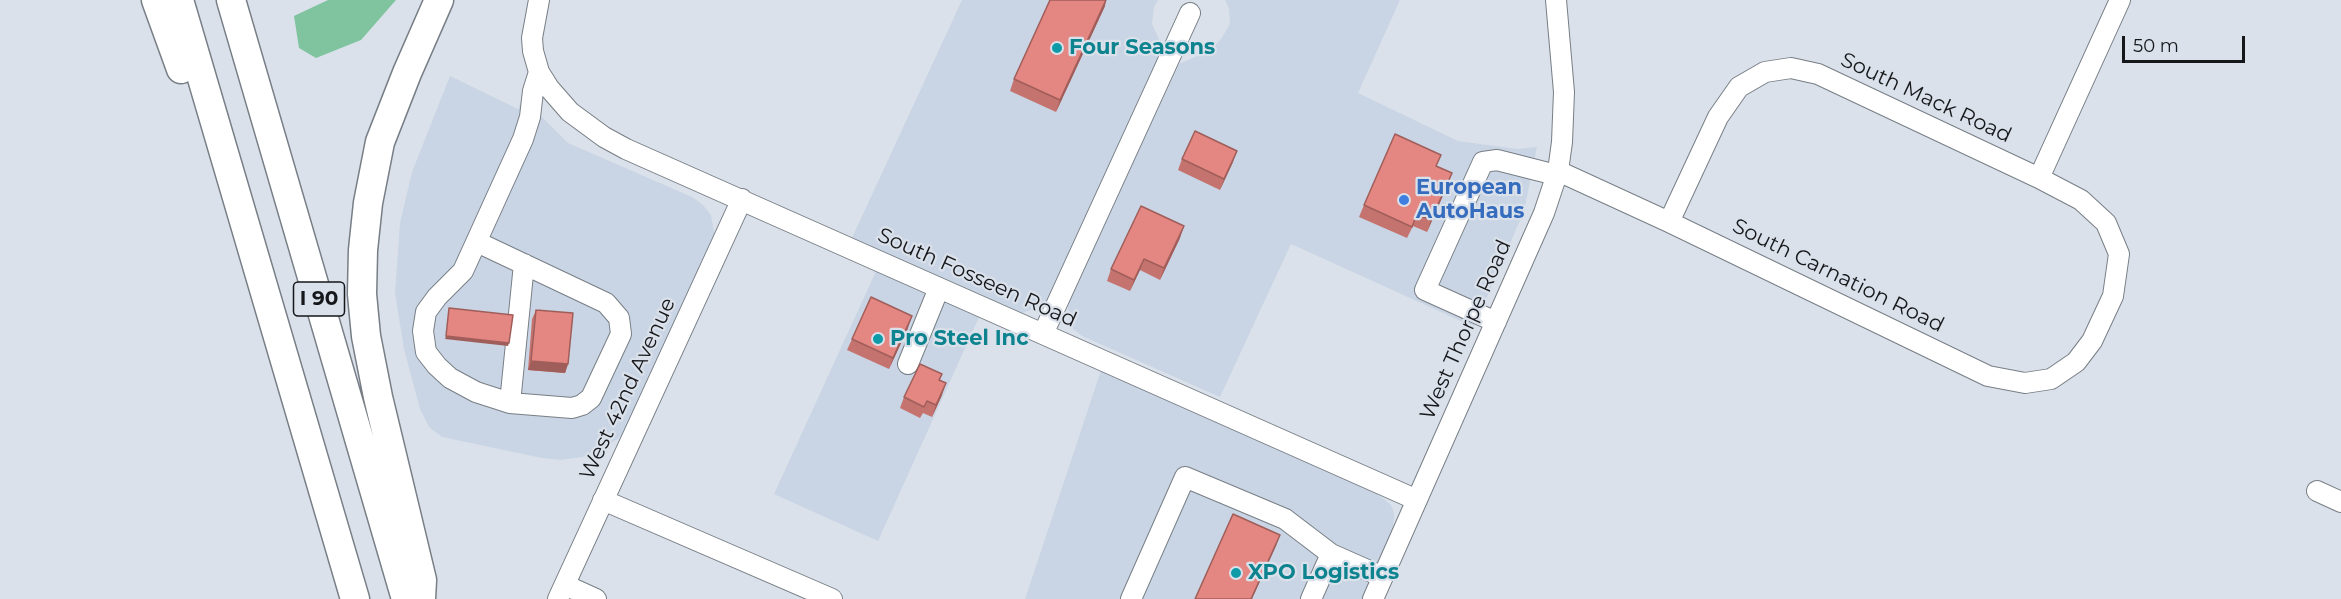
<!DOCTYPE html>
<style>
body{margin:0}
#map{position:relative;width:2341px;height:599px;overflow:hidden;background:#dae1ea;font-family:Montserrat,sans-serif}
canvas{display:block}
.scale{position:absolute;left:2122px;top:36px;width:123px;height:27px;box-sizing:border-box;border:3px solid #15171a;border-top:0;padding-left:8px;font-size:18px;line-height:21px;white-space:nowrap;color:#15171a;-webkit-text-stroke:4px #dae1ea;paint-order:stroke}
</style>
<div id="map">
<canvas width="2341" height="599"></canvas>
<div class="scale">50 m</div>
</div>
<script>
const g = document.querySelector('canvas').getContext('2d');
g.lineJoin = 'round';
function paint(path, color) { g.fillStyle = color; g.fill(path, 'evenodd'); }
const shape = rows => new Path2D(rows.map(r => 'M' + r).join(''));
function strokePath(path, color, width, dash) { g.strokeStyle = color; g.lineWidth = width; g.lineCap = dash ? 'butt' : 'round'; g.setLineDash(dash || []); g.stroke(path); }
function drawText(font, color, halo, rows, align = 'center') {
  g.font = font + ' Montserrat,sans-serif'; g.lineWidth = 4.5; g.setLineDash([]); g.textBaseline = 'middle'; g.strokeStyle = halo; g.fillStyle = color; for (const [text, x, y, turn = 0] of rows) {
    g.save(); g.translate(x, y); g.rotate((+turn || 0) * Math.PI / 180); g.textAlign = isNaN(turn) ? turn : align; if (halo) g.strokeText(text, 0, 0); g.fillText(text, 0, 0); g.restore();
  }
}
const built = shape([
 [962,0,1158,0,1154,7,1152,24,1161,43,1163,54,1049,298,1041,307,1015,315,851,240],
 [1225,0,1400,0,1358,93,1458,141,1517,149,1537,147,1524,211,1474,327,1291,244,1220,397,1082,336,1073,329,1069,319,1068,307,1071,294,1179,64,1209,51,1221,39,1230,24,1229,9],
 [450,76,518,109,525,90,541,116,568,143,692,197,703,205,711,215,714,232,714,247,628,428,618,439,583,457,560,460,542,458,442,437,429,427,420,409,404,349,395,293,400,223,412,172],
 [877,269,980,315,878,541,774,494],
 [1101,370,1376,493,1391,505,1394,513,1393,532,1364,599,1025,599]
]);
const green = shape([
 [328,0,396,0,361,40,316,58,299,48,294,16]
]);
const minor = shape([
 [539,0,532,38,533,51,539,72,549,88,570,112,604,137,626,149,1417,500],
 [1558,171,1669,222,1988,376,2025,383,2051,379,2076,362,2092,341,2113,296,2119,254,2106,223,2081,200,2039,178,1818,74,1791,68,1765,72,1739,87,1718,117,1669,222],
 [2039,178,2120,0],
 [477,242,606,303,619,318,621,334,591,398,582,405,572,408,510,403,476,392,450,378,437,366,426,352,423,331,426,312,437,297,463,271,523,139,530,117,533,91,539,72],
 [1496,322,1425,290,1483,162,1497,160,1556,175],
 [1043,334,1190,13],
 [908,364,939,288],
 [510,403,524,264],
 [2317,491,2341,502],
 [603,500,832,599],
 [565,585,596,599],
 [558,599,742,199],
 [1131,599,1185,477,1285,519,1331,554],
 [1311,599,1331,554,1383,577],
 [1373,599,1544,213,1558,171,1562,142,1564,92,1556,0]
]);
const highway = shape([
 [156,0,181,69],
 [179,0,355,599],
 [231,0,406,599],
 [421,599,422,580,378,397,366,336,362,294,363,250,368,203,380,142,407,73,439,0]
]);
const wall = shape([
 [1105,6,1056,112,1010,91,1014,79],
 [1182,159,1233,162,1220,190,1178,170],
 [1437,166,1448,184,1427,232,1413,226,1407,238,1359,217,1364,205],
 [1180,238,1160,280,1140,270,1130,291,1107,281,1111,269],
 [536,310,568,364,565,373,528,370,532,319],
 [908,328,889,369,847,350,852,339],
 [942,374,940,380,942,395,932,417,923,413,920,418,900,408,904,397]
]);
const shadedWall = shape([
 [1106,0,1105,6,1056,112,1060,100],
 [1237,151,1233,162,1220,190,1224,179],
 [1452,173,1448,184,1427,232,1431,220],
 [1184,226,1180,238,1160,280,1164,268],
 [1144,259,1140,270,1130,291,1134,280],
 [912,316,908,328,889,369,893,358],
 [446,336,509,343,508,346,445,339],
 [531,361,568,364,565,373,528,370],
 [946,383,942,395,932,417,936,405],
 [1280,535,1276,546,1252,599,1251,599]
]);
const building = shape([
 [1050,0,1106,0,1060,100,1014,79,1050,0],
 [1195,131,1237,151,1224,179,1182,159,1195,131],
 [1395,134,1441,155,1436,166,1452,173,1431,220,1417,214,1412,227,1364,205,1395,134],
 [1141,206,1184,226,1164,268,1144,259,1134,280,1111,269,1141,206],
 [871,297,912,316,893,358,852,339,871,297],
 [449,308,513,315,509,343,446,336,449,308],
 [536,310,573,313,568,364,531,361,536,310],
 [920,364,942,374,939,380,946,383,936,405,927,401,924,407,904,397,920,364],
 [1233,514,1280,535,1251,599,1195,599,1233,514]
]);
const markers = [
 [1057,48,6,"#0f9aa8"],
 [1404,200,6,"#3f7fe0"],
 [878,339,6,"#0f9aa8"],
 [1236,573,6,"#0f9aa8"]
];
const shields = [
 [319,299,51]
];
const shieldNames = [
 ["I 90",319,299]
];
const cultureNames = [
 ["Four Seasons",1069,48],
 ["Pro Steel Inc",890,339],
 ["XPO Logistics",1248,573]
];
const streetNames = [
 ["South Mack Road",1926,98,25],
 ["South Carnation Road",1838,276,26],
 ["South Fosseen Road",977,278,24],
 ["West Thorpe Road",1466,330,-66],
 ["West 42nd Avenue",628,389,-65]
];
const shopNames = [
 ["European",1416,188],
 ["AutoHaus",1416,212]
];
paint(built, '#c9d5e4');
paint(green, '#7fc49f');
strokePath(minor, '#777e85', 22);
strokePath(highway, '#777e85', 31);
strokePath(minor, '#fff', 20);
strokePath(highway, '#fff', 28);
paint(wall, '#c4736f');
paint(shadedWall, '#a05e5a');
paint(building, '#e48681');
strokePath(building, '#a05e5a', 1.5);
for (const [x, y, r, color] of markers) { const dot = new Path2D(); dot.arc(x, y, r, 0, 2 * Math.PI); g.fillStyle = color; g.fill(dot); strokePath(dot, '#dae1ea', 2); }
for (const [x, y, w] of shields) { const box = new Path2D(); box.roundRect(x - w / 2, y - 17, w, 34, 4.5); g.fillStyle = '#dae1ea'; g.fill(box); strokePath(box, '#15171a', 1.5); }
drawText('bold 20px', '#15171a', null, shieldNames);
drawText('bold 21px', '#0d838f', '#dae1ea', cultureNames, 'left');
drawText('21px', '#15171a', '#dae1ea', streetNames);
drawText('bold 21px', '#366cbe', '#dae1ea', shopNames, 'left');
</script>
